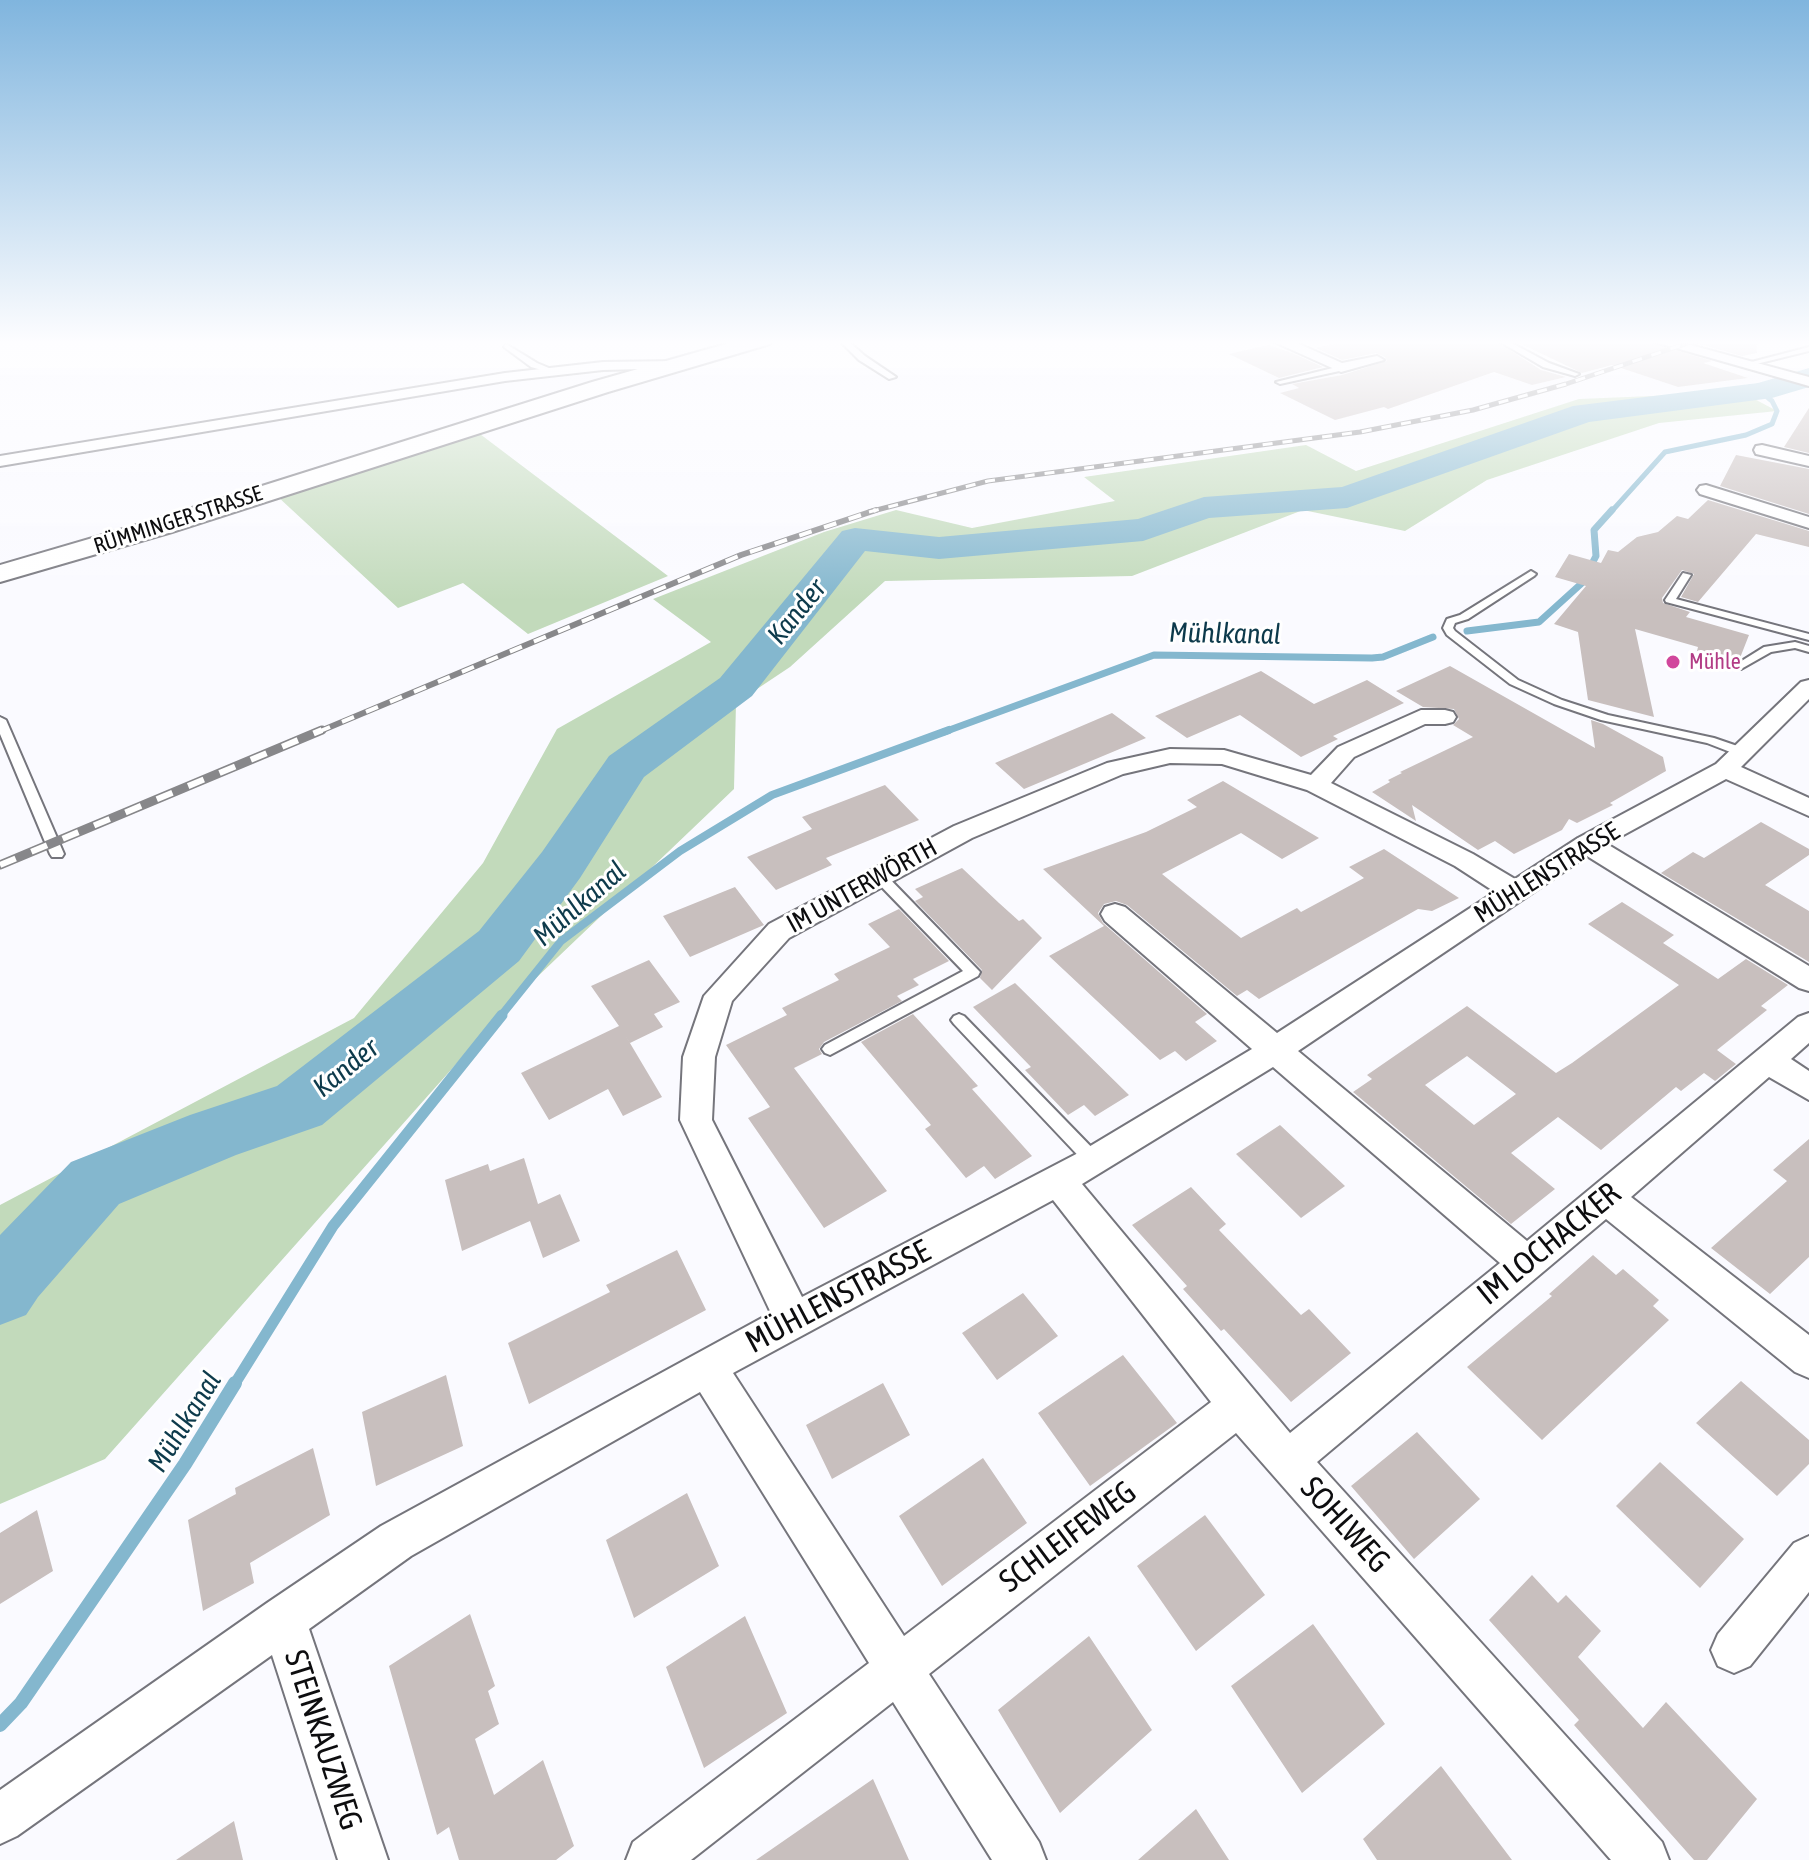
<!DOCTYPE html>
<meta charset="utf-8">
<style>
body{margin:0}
canvas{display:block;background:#fafaff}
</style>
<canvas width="1809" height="1860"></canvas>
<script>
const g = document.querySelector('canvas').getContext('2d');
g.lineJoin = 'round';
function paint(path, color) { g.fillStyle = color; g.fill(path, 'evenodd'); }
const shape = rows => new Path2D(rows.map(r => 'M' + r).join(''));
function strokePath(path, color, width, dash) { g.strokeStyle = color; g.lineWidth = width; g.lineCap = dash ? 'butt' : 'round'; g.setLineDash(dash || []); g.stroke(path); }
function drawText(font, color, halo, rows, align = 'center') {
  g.font = font + ' "Asap Condensed",sans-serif'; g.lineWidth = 6; g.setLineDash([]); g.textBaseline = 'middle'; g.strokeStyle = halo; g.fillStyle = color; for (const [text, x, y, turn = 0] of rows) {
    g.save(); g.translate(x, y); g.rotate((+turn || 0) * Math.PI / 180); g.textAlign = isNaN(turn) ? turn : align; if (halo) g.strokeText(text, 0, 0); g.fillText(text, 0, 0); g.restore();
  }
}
const green = shape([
 [1732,387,1777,411,1659,423,1487,480,1405,531,1303,510,1132,576,885,581,790,667,736,703,734,789,513,1000,105,1459,0,1504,0,1205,354,1018,483,863,557,729,711,642,653,599,824,532,896,510,972,528,1115,501,1084,477,1306,445,1356,471,1579,399,1700,394],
 [476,431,668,576,528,634,463,583,398,608,277,496]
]);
const streamFar4 = shape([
 [1611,512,1665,452,1746,435,1772,424,1777,411,1772,401,1761,392]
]);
const streamFar3 = shape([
 [1467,631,1539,622,1582,583,1596,556,1594,530,1612,510],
 [944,732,1154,655,1372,658,1383,657,1433,637]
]);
const streamFar2 = shape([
 [500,1017,561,941,680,851,772,795,949,730]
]);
const streamFar1 = shape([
 [234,1385,333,1226,502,1015]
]);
const stream = shape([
 [0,1725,21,1703,185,1464,235,1383]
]);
const river = shape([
 [1809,368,1809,387,1772,398,1589,422,1347,508,1209,518,1143,541,939,559,865,551,752,696,644,777,580,878,519,961,322,1125,236,1155,119,1204,38,1297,26,1315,0,1325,0,1235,71,1162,190,1115,277,1086,479,931,542,852,609,756,720,678,842,531,855,528,939,537,1138,519,1204,497,1342,487,1573,406,1758,383,1809,368]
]);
const building = shape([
 [1352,340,1494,340,1541,370,1566,377,1532,385,1494,372,1388,409,1384,407,1335,420,1280,393,1299,388,1292,384,1342,375,1387,361,1385,357,1376,353,1342,360,1316,348],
 [1513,340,1642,340,1712,361,1703,363,1748,378,1678,387,1612,365,1582,373],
 [1685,340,1756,340,1757,353,1742,356],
 [1268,345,1292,353,1323,367,1279,378,1229,354],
 [1809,408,1809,453,1784,447],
 [1736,455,1809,469,1809,514,1720,486],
 [1708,500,1809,531,1809,547,1756,534,1698,602,1681,597,1694,574,1682,570,1662,598,1663,603,1690,612,1686,617,1749,635,1740,658,1734,662,1697,651,1698,647,1635,629,1654,717,1588,700,1578,632,1554,624,1586,586,1555,577,1569,554,1601,563,1608,550,1618,552,1637,537,1658,532,1677,516,1688,519],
 [1450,666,1595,748,1591,720,1603,724,1663,757,1666,771,1610,803,1613,805,1577,823,1569,819,1562,830,1514,854,1495,841,1478,850,1412,805,1416,821,1372,792,1390,782,1388,780,1402,773,1400,772,1473,737,1453,725,1459,719,1454,709,1423,707,1396,691],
 [1261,671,1314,704,1367,680,1404,703,1333,736,1338,739,1301,757,1240,715,1187,738,1155,716],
 [1112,713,1146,738,1024,789,995,763],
 [1223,781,1319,838,1282,859,1241,833,1162,874,1241,938,1297,908,1301,912,1364,878,1349,867,1384,849,1459,898,1432,911,1418,909,1259,999,1247,990,1237,996,1127,905,1116,901,1104,904,1098,913,1103,923,1207,1014,1195,1022,1217,1041,1186,1061,1175,1051,1160,1060,1049,956,1104,926,1043,869,1146,832,1197,807,1187,800],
 [885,785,919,820,826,858,832,865,776,890,747,857,812,829,802,817],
 [1761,822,1809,849,1809,855,1765,885,1809,911,1809,962,1661,873,1693,852,1704,858],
 [962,868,999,903,1019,921,1023,919,1042,938,992,990,980,978,982,970,915,901,923,897,915,889],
 [735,887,764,925,690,957,663,916],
 [1622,902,1674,935,1663,943,1718,979,1746,959,1788,985,1761,1006,1767,1010,1717,1050,1736,1064,1715,1081,1704,1073,1681,1091,1676,1087,1601,1150,1558,1117,1511,1153,1555,1189,1511,1224,1353,1092,1372,1079,1367,1075,1467,1006,1556,1073,1572,1063,1679,985,1588,924],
 [1467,1056,1516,1094,1474,1125,1425,1085],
 [899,909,949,961,913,979,919,985,897,996,902,1001,824,1042,819,1049,822,1054,794,1068,887,1191,824,1228,748,1118,770,1107,726,1045,787,1015,782,1008,839,980,834,974,890,947,868,924],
 [649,960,680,1002,654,1014,663,1027,630,1043,624,1033,662,1097,623,1116,608,1089,549,1120,521,1073,619,1026,591,986],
 [1015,983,1129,1095,1095,1116,1084,1105,1068,1115,1025,1070,1031,1067,973,1007],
 [913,1014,978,1086,972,1089,1032,1156,995,1179,984,1166,966,1178,925,1129,931,1125,861,1042],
 [1280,1125,1345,1186,1301,1218,1236,1154],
 [1809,1139,1809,1257,1770,1294,1711,1248,1787,1181,1773,1170],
 [524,1158,538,1204,560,1194,580,1241,543,1258,530,1221,462,1251,445,1180,488,1164,490,1171],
 [1191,1187,1226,1224,1219,1230,1301,1315,1309,1309,1351,1353,1291,1402,1224,1329,1221,1331,1183,1289,1187,1286,1132,1225],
 [677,1250,706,1310,529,1404,508,1343,610,1292,606,1285],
 [1593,1255,1616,1275,1623,1269,1659,1300,1653,1306,1669,1320,1542,1440,1467,1367,1552,1296,1549,1294],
 [1023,1293,1058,1336,997,1380,962,1333],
 [1123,1355,1177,1423,1090,1486,1038,1413],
 [446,1375,463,1446,376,1486,362,1412],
 [1741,1381,1809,1440,1809,1464,1777,1496,1696,1423],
 [883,1383,910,1435,832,1479,806,1425],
 [1417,1432,1480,1499,1414,1559,1351,1486],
 [313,1448,330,1515,250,1563,254,1583,203,1611,188,1520,236,1494,235,1488],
 [983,1458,1027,1523,942,1586,899,1516],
 [1660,1462,1744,1539,1700,1588,1616,1506],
 [687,1493,719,1566,634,1618,606,1540],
 [37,1510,53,1571,0,1604,0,1533],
 [1205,1515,1265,1595,1196,1651,1137,1566],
 [1532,1575,1558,1603,1566,1595,1601,1631,1578,1657,1643,1728,1666,1702,1757,1799,1707,1860,1694,1860,1574,1725,1579,1720,1489,1620],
 [470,1614,495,1686,488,1691,499,1724,475,1739,494,1795,543,1760,574,1846,556,1860,459,1860,449,1827,437,1835,389,1666],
 [745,1616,787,1713,704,1768,666,1667],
 [1313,1624,1385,1724,1302,1793,1231,1686],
 [1089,1636,1152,1730,1060,1813,998,1710],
 [1441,1766,1512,1860,1377,1860,1363,1839],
 [873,1779,909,1860,756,1860],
 [1196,1809,1229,1860,1138,1860],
 [234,1821,243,1860,176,1860]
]);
const service = shape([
 [839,340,847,340,865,356,896,377,889,379,859,360,839,340],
 [1497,340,1506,340,1549,363,1579,374,1575,376,1543,367,1497,340],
 [506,344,537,363,556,371,552,373,531,367,504,347,506,344],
 [1809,347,1809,351,1744,367,1740,365,1809,347],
 [1341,366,1344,366,1344,370,1280,384,1276,382,1341,366],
 [1531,571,1536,574,1534,576,1468,619,1455,623,1453,628,1455,631,1518,680,1562,700,1608,715,1714,738,1746,749,1746,755,1738,755,1707,743,1601,720,1554,704,1510,684,1447,635,1443,628,1447,619,1460,615,1531,571],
 [1683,573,1691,575,1676,599,1809,634,1809,640,1666,602,1665,600,1683,573],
 [1795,642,1809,646,1809,652,1795,648,1771,652,1741,669,1733,669,1732,667,1764,647,1795,642],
 [0,717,6,720,64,854,62,857,52,857,50,854,0,734,0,717],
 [878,870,883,872,980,972,978,976,830,1055,825,1053,822,1049,825,1045,963,971,873,878,871,875,873,872,878,870],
 [959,1014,964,1016,1100,1156,1102,1161,1100,1166,1094,1168,1088,1166,954,1024,951,1020,954,1016,959,1014]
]);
const minor = shape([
 [1270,340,1290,340,1342,363,1377,356,1384,360,1341,372,1270,340],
 [1648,340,1672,340,1809,377,1809,386,1648,340],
 [676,361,681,362,681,368,603,370,505,381,0,466,0,456,505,373,603,362,676,361],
 [1762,445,1809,456,1809,466,1756,454,1754,450,1756,446,1762,445],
 [1706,485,1809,517,1809,528,1700,494,1697,490,1700,486,1706,485],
 [1809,680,1809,699,1741,767,1809,798,1809,816,1726,779,1607,844,1809,966,1809,991,1799,988,1587,856,1298,1051,1527,1241,1798,1017,1809,1013,1809,1043,1791,1059,1809,1071,1809,1100,1769,1077,1631,1197,1809,1335,1809,1378,1795,1372,1606,1219,1317,1462,1662,1842,1669,1860,1611,1860,1236,1433,929,1674,1039,1842,1046,1860,992,1860,893,1702,691,1860,626,1860,633,1842,869,1663,700,1392,411,1556,309,1629,388,1860,338,1860,272,1655,17,1836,0,1844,0,1790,267,1603,381,1526,771,1313,680,1120,683,1057,704,996,769,924,954,826,1107,763,1170,749,1224,750,1311,775,1338,747,1421,710,1445,710,1453,712,1456,717,1453,722,1445,724,1425,724,1354,757,1331,783,1473,854,1515,879,1578,838,1716,764,1801,682,1809,680],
 [1170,763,1222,764,1307,790,1455,866,1495,892,1277,1033,1125,907,1115,904,1105,907,1101,914,1105,921,1252,1049,1082,1151,802,1297,712,1120,715,1057,732,1001,789,938,972,838,1123,774,1170,763],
 [1273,1067,1500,1263,1290,1433,1082,1184,1273,1067],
 [1053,1200,1211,1402,904,1636,733,1373,1053,1200],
 [1809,1536,1809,1592,1750,1666,1734,1673,1718,1666,1711,1650,1718,1634,1794,1543,1809,1536]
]);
const secondary = shape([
 [740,340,773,340,770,344,608,392,172,532,0,582,0,565,154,520,592,382,740,340]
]);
const railFar2 = shape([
 [869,512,988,481,1360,432,1473,410,1566,384,1697,340]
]);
const railFar1 = shape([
 [318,732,741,555,876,510]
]);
const rail = shape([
 [0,865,322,730]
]);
const markers = [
 [1673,662,8,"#d1479c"]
];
const farStreetnames = [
 ["RÜMMINGER STRASSE",178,520,-18]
];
const farHotelnames = [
 ["Mühle",1689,662]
];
const streetNames = [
 ["MÜHLENSTRASSE",1547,873,-32],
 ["IM UNTERWÖRTH",862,886,-29]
];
const waterNames = [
 ["Kander",797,612,-51],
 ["Mühlkanal",1225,634,1],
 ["Mühlkanal",580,904,-41],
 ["Kander",346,1068,-39],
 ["Mühlkanal",185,1422,-58]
];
const nearStreetnames = [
 ["IM LOCHACKER",1549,1244,-39],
 ["MÜHLENSTRASSE",838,1297,-28],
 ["SOHLWEG",1345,1525,48],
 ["SCHLEIFEWEG",1068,1537,-37],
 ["STEINKAUZWEG",323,1740,72]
];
paint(green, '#c2dabb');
strokePath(streamFar4, '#84b7ce', 5);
strokePath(streamFar3, '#84b7ce', 7);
strokePath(streamFar2, '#84b7ce', 8);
strokePath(streamFar1, '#84b7ce', 11);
strokePath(stream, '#84b7ce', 14);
paint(river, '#84b7ce');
paint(building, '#c8bfbe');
strokePath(service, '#75757c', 4);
strokePath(minor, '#75757c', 4);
strokePath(secondary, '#75757c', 4);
paint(service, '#fff');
paint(minor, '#fff');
paint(secondary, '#fff');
strokePath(railFar2, '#87878a', 5);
strokePath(railFar1, '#87878a', 6);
strokePath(rail, '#87878a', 9);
strokePath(railFar2, '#fff', 3, [10]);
strokePath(railFar1, '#fff', 4, [13]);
strokePath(rail, '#fff', 6, [17]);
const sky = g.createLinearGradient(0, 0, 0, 601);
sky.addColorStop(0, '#80b5de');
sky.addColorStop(0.57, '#fdfdff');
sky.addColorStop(1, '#fdfdff00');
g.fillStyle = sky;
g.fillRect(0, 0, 1809, 601);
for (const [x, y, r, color] of markers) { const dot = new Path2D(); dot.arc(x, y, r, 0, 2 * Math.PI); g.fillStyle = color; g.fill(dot); strokePath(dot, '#fff', 3); }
drawText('22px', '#0d0d0f', '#fff', farStreetnames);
drawText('22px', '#b23c85', '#fff', farHotelnames, 'left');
drawText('26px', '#0d0d0f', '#fff', streetNames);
drawText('italic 28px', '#0d3a4b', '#fff', waterNames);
drawText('32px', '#0d0d0f', '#fff', nearStreetnames);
</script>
